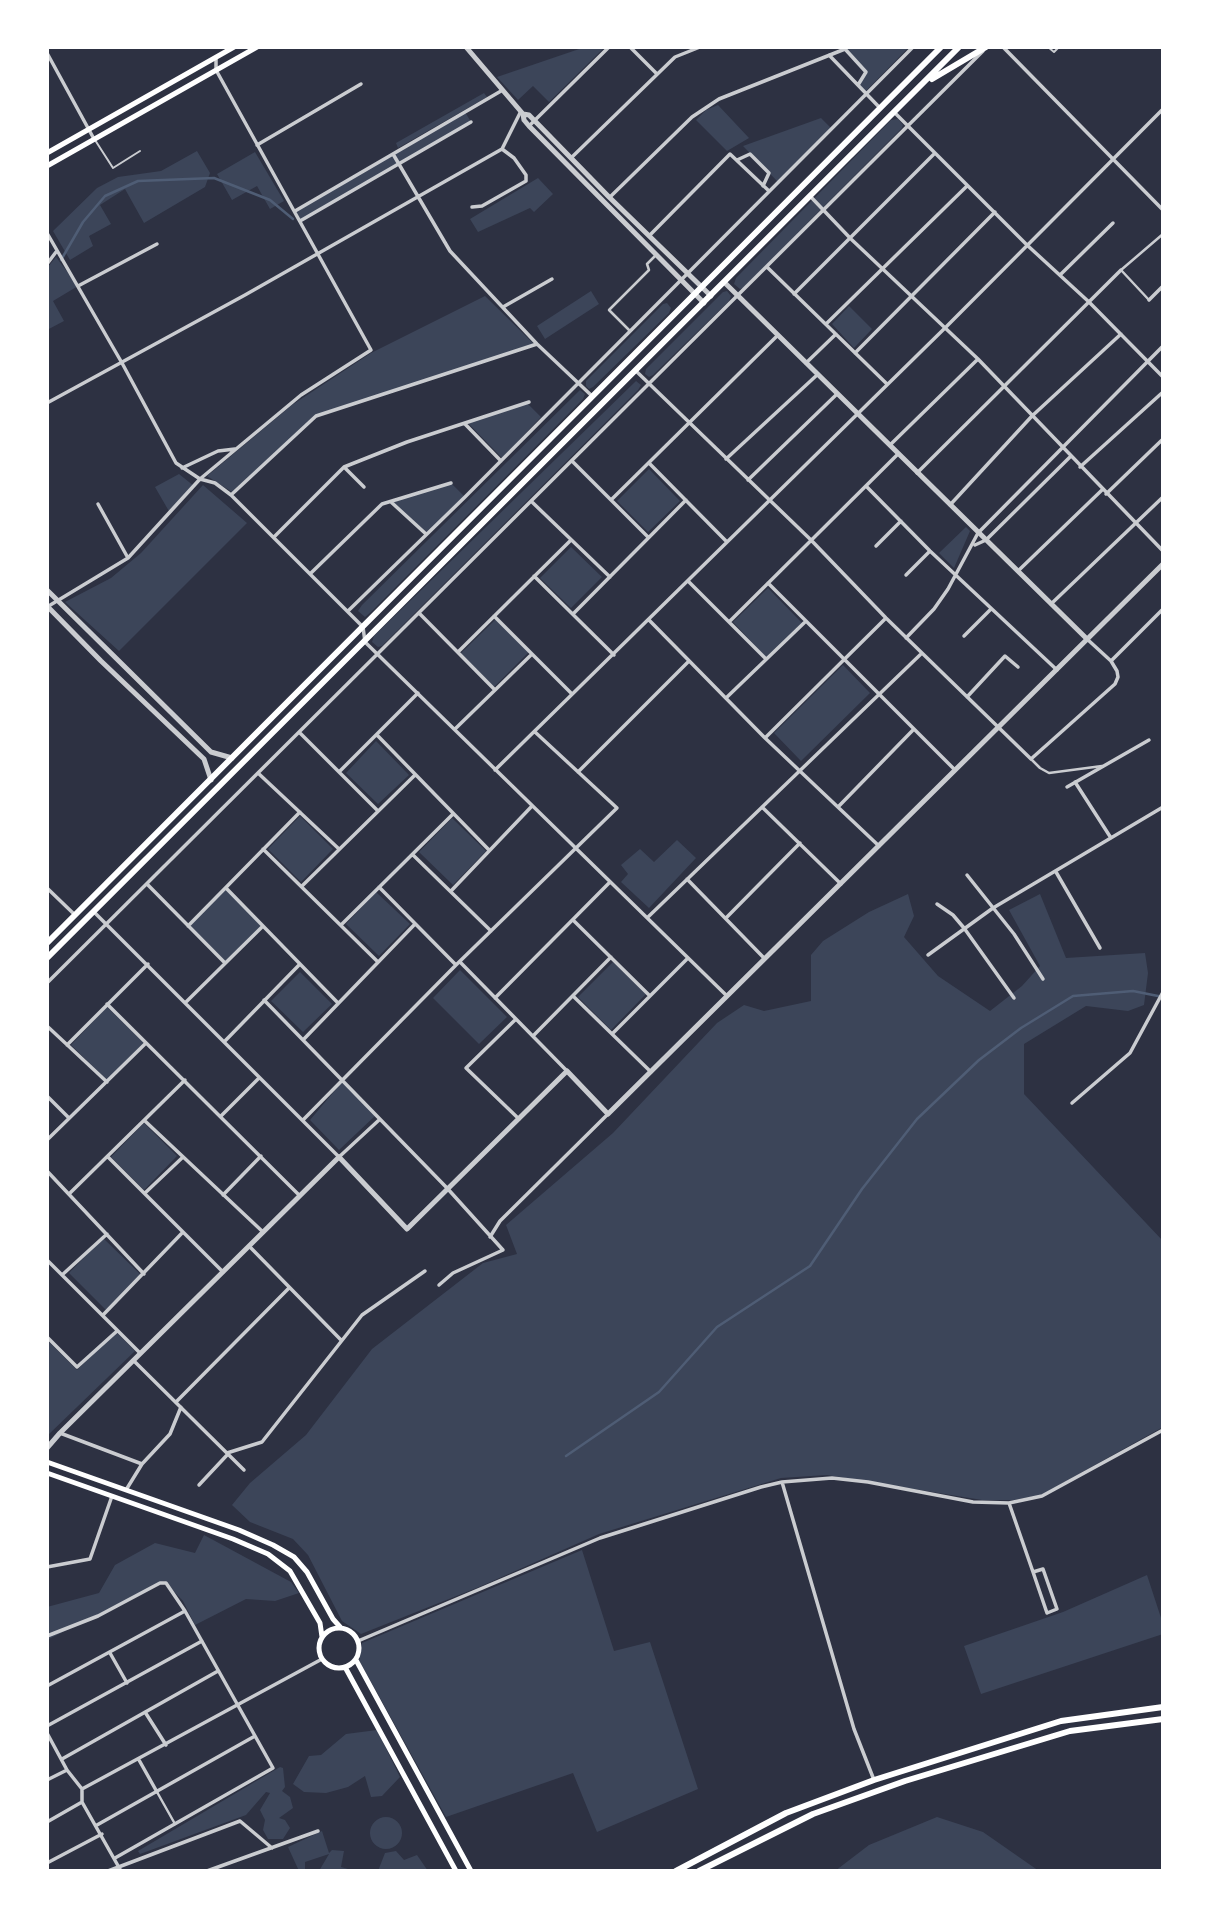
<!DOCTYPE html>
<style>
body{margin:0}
#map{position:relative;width:1210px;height:1918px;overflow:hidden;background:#2d3142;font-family:"Noto Sans",sans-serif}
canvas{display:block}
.frame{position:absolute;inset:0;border:49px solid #fff;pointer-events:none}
</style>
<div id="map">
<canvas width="1210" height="1918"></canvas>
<div class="frame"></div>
</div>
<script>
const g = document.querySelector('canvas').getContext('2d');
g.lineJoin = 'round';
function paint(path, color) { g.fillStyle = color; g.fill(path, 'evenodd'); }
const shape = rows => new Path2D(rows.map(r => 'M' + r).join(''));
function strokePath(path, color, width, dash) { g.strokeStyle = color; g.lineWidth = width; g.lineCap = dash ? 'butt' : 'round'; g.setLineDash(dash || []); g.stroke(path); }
const green = shape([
 [585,47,605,47,549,102,533,86,518,100,497,77],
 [848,47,909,47,865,92,858,85,866,72,845,49],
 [484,93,487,97,398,148,396,143],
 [718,105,749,138,727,151,696,120,706,110],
 [465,112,471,122,300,221,294,211],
 [821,118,832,129,778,182,743,146],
 [898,119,903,125,902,128,743,288,740,289,734,284,736,278,891,120],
 [197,151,210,173,205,187,144,223,125,189,100,205,111,224,89,236,93,246,70,260,53,231,97,188,118,177,161,171],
 [255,152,284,201,270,209,257,186,232,200,217,174],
 [538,178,553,194,534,212,530,208,478,232,470,219],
 [56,257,78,286,53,301,64,321,47,330,47,268],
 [591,291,599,304,545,339,537,326],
 [727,291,731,296,729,301,653,375,649,377,645,374,646,369,723,292],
 [485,296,534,344,315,416,232,492,207,476,292,405,371,353],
 [667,303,671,308,669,313,593,387,589,389,586,386,586,381,663,304],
 [849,306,872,329,854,348,832,324],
 [636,381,641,385,638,390,382,646,378,647,372,642,374,636],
 [580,390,585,394,583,399,371,612,365,617,358,611,362,605],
 [526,402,541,417,502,458,468,423],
 [649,469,680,501,648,532,617,501],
 [179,474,194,486,170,513,155,487],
 [451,483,465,497,426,534,391,502],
 [203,485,247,523,119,651,65,602,111,578,141,553],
 [966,527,970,531,954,568,939,553],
 [571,547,602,577,571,608,540,578],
 [768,588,802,623,766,657,733,622],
 [496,619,529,652,494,687,460,654],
 [843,665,870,693,801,761,774,733],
 [376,741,409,775,378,804,346,773],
 [300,816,333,849,301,882,268,849],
 [452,818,486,851,453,885,419,852],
 [677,840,696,858,649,908,621,882,628,874,621,865,640,849,654,862],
 [226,888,262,927,226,963,188,926],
 [376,892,410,924,379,956,346,924],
 [908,894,914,916,904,937,938,976,990,1011,1022,986,1040,966,1009,910,1040,894,1066,958,1145,953,1148,973,1144,1005,1128,1011,1086,1006,1024,1044,1024,1094,1163,1241,1163,1427,1041,1495,1014,1500,982,1500,827,1475,781,1478,599,1534,479,1587,361,1634,342,1621,308,1555,293,1539,250,1522,232,1505,250,1483,306,1435,372,1349,483,1263,517,1254,506,1225,613,1133,717,1023,744,1005,764,1011,811,1001,811,955,823,941,869,912],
 [613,962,646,994,611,1030,578,997],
 [460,970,507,1017,479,1044,433,998],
 [300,972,332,1004,303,1032,271,1001],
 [107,1007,144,1043,107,1080,71,1045],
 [342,1082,376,1115,339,1150,310,1120],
 [144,1123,177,1156,144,1190,111,1157],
 [103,1238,141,1275,106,1310,69,1273],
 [116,1332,135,1351,47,1436,47,1340,77,1370],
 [204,1535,291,1582,299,1593,275,1601,246,1599,195,1625,183,1601,164,1581,47,1640,47,1607,99,1593,115,1565,155,1543,195,1553],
 [582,1550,614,1651,650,1642,698,1789,597,1832,573,1773,446,1817,359,1660,362,1643],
 [1147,1575,1163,1624,1163,1634,981,1694,964,1646,1063,1612],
 [377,1730,400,1777,382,1796,371,1797,365,1776,348,1787,326,1793,304,1792,293,1784,309,1756,321,1755,346,1734],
 [280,1767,283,1768,285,1787,282,1791,290,1797,293,1808,279,1818,285,1820,290,1828,283,1839,268,1839,263,1830,265,1820,260,1810,270,1793,266,1792,246,1815,140,1854,138,1851],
 [937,1817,983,1832,1039,1871,835,1871,869,1845],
 '370 1833a16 16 0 1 1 32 0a16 16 0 1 1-32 0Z',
 [322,1831,329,1853,332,1850,344,1851,341,1867,355,1871,319,1871,329,1854,305,1862,305,1871,299,1871,288,1847],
 [396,1851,404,1860,417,1855,428,1871,378,1871,385,1853]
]);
const stream = shape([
 [61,260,83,222,105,196,138,181,214,178,270,200,293,219],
 [566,1456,659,1392,717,1327,810,1266,862,1189,917,1119,979,1060,1021,1028,1073,996,1133,991,1163,997]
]);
const service = shape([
 [1048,47,1054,52,1059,47],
 [95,140,113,168,140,151]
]);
const pedestrian = shape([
 [1149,300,1121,270,1163,234],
 [630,331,609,310,649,270,647,264,655,256],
 [1031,759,1040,768,1049,773,1102,766],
 [157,1792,175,1824]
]);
const minor = shape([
 [630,47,657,74],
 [1003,47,1163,210],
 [47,53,94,139],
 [829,55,880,108],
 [895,113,1027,245,1089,302,1163,377],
 [529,126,609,47],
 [257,145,361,84],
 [393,154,450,251,537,344,592,396],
 [571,158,675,57,700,47],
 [737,160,750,154,769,173,763,186],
 [810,196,851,239,978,359,1163,551],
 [610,197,692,117,719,99,845,49,866,72,858,85],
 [472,207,482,206,526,181,526,175,514,158,502,149],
 [295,211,501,91],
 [300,221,471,122],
 [47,233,122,363,176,463,200,479,215,483,231,495,363,627,365,642,727,996],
 [649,236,730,154,769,191],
 [47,264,56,252],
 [767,267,887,384],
 [1060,275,1113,223],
 [78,286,157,244],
 [794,294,935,153],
 [1149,300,1163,286],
 [503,307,552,279],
 [826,324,967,186],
 [855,353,995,212],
 [806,363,836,334],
 [636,371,811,540,886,618,1031,759,1115,684,1118,677,1117,671,1111,661,1087,639],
 [47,403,245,295,502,149,521,111],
 [465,424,501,461],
 [890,445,978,359],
 [726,459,817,375],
 [572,461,648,537],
 [649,463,727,542],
 [344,467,364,487],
 [1080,467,1163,392],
 [182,468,218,451,235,449],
 [917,473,1121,270],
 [748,480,837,394],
 [866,486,930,551,1057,670],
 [1106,494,1163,439],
 [231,495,316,416,537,344],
 [611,500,778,335],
 [391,502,426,534],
 [532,502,610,577],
 [98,504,128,558],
 [950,505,1032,416,1121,334],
 [274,537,344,467,407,442,529,402],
 [975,545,986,540,1071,456],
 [876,546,901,521],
 [1018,571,1102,490],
 [311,573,382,504,451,483],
 [906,575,930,551],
 [534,576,614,655],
 [688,581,766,659],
 [768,583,955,770],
 [1051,604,1163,497],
 [47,607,128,558,200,479,301,395,371,350,216,70,216,57],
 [348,611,465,497,913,47],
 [419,613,495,690],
 [573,614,686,500],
 [494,616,572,694],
 [649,620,765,738,879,846],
 [729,622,898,454],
 [964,636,991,609],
 [906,638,934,609,948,589,978,533,1163,346],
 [458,652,571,540],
 [1111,661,1163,609],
 [967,697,1005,656,1018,667],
 [726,698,805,622],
 [455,729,531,655],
 [299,732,378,811],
 [377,735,489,850],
 [766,737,886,618],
 [495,770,946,327,1163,109],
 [339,772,418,693],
 [578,772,689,661],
 [258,773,339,849],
 [1075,782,1111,838],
 [1067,787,1149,740],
 [762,807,841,884],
 [838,807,913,730],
 [263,849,378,962],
 [413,855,491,931],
 [1056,872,1100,948],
 [967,875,1014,934,1043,979],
 [687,879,764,958],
 [147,884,225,963],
 [302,886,415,775],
 [379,887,456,965],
 [47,888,75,915],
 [226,888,338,1003],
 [451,891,532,806],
 [937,904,953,915,964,928,1014,998],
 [94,912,339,1157,379,1120],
 [648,917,922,653],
 [726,918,800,843],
 [573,920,650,996],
 [341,925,453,814],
 [188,926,300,812],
 [928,955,993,908,1163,807],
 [461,963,567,1071],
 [47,983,983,51],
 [573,996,651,1072],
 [495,998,610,882],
 [264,1000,447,1188,503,1250,453,1273,439,1285],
 [185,1003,263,926],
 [107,1004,299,1195],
 [516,1019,466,1068,519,1119],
 [47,1026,107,1082],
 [612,1034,688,958],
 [533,1036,611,957],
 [303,1040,415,924],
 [224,1042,300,964],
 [67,1045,148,964],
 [47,1096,68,1117],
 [1072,1103,1130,1053,1163,992],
 [221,1116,259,1078],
 [303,1120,456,965,617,808,535,732],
 [145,1121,263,1232],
 [47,1140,146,1043],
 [108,1157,223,1272],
 [47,1171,144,1274],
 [145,1193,183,1157],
 [69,1194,185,1080],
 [223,1195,261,1156],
 [490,1237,500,1221,608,1114],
 [250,1247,341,1340],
 [47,1260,140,1353],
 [62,1275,107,1234],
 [103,1315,183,1232],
 [47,1337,77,1367,117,1331],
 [134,1361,244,1470],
 [177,1401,289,1288],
 [60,1433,142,1464],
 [227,1453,262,1442,362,1315,425,1271],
 [782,1482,854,1729,874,1780],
 [199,1485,228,1454],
 [126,1490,142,1464,170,1434,181,1407],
 [1009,1503,1033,1572,1047,1613,1057,1609,1043,1569,1033,1572],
 [47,1567,90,1559,112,1496],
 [47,1636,98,1616,160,1583,166,1583,185,1611,273,1768,115,1858],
 [358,1641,600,1538,761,1487,782,1482,832,1478,868,1482,973,1502,1009,1503,1042,1496,1163,1430],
 [110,1653,127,1683],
 [47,1686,185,1611],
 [145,1712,166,1745],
 [47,1726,202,1641],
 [47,1733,67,1770,82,1789,82,1802,121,1871],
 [62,1759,218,1671],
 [139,1760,157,1792],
 [47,1780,67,1770],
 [82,1789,322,1659],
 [47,1822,82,1802],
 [97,1825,255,1736],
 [47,1863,102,1834],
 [108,1871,240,1821,272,1848],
 [207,1871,318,1831]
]);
const tertiary = shape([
 [466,47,523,114,524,120,529,126,704,303],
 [523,114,529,115,609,197,711,296],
 [724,282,1087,639],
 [47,590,211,752,232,758],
 [47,606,101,661,204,759,211,780],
 [47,1448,60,1433,339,1157,407,1229,567,1071,608,1114,1163,564]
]);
const secondary = shape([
 [47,153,234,47],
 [47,166,257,47],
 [47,1462,239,1530,273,1545,294,1557,307,1572,333,1619,341,1628],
 [47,1473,233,1539,268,1554,290,1571,320,1623,322,1637],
 '319 1648a20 20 0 1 1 40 0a20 20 0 1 1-40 0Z',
 [356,1660,471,1871],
 [345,1667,456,1871]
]);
const primary = shape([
 [932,79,986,47],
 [47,943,941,47],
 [47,958,959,47],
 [676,1871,786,1813,874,1780,1061,1721,1163,1707],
 [699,1871,813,1814,905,1781,1070,1731,1163,1719]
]);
paint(green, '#3c4559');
strokePath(stream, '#4f5d75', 2.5);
strokePath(service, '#caccd0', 2);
strokePath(pedestrian, '#caccd0', 2.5);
strokePath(minor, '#caccd0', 3.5);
strokePath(tertiary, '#caccd0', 5);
strokePath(secondary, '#fff', 5);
strokePath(primary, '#fff', 6);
</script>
